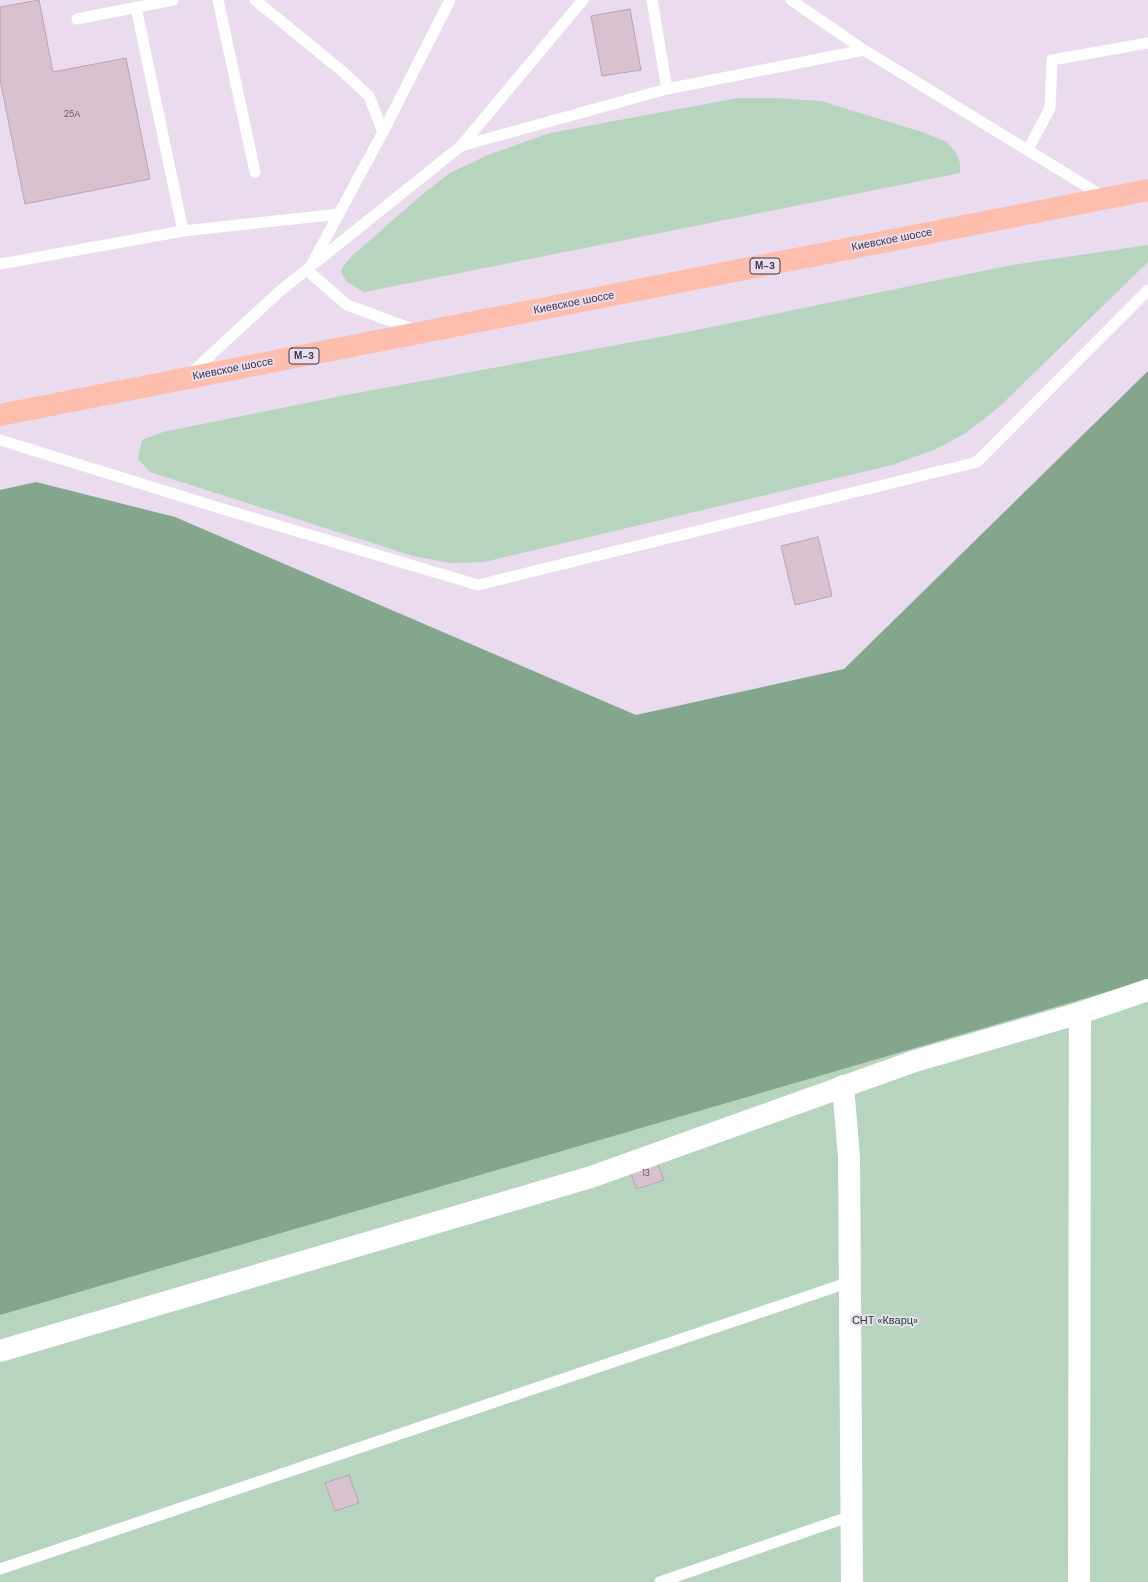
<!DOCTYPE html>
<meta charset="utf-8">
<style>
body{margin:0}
canvas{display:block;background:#eadbef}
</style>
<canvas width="1148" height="1582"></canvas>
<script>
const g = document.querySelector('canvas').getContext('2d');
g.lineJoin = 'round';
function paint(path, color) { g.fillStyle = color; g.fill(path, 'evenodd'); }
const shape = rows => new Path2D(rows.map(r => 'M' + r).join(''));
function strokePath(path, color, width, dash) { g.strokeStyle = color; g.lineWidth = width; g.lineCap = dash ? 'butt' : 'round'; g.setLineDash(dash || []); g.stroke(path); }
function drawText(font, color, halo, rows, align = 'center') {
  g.font = font + ' "DM Sans",sans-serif'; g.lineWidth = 4; g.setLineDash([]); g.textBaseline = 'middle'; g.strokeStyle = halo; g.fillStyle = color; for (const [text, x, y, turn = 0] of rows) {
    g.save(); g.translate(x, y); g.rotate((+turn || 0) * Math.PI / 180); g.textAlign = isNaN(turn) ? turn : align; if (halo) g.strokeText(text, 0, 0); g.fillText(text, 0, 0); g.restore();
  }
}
const green = shape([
 [738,98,776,98,821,101,922,132,947,142,956,153,960,163,960,173,364,292,347,282,341,272,343,266,353,255,424,193,450,173,488,155,550,133],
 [1148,245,1148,262,999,407,966,433,934,450,892,465,484,562,450,563,413,556,150,472,138,459,142,440,163,432,341,396,692,331,1012,265],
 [1148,973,1148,1582,0,1582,0,1299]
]);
const forest = shape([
 [1148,371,1148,980,0,1315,0,490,36,482,175,517,636,715,844,669]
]);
const building = shape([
 [39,0,53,72,126,58,150,179,25,204,0,79,0,7,39,0],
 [630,9,641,70,602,76,591,16,630,9],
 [818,537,832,596,795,605,781,546,818,537],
 [656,1159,664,1180,637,1189,629,1168,656,1159],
 [349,1475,359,1503,335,1511,325,1483,349,1475]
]);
const lane = shape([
 [218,0,255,172],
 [255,0,342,71,369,96,383,132],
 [652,0,667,89],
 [791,0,864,50,1104,197],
 [136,7,183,231],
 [77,19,173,0],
 [461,146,667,89,864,50],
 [1028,150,1050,108,1052,60,1148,43],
 [0,264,183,231,339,214],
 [415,330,347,305,308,271,383,132,450,0],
 [189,375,280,291,461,146,583,0],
 [0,440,226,510,478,585,977,462,1148,290],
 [0,1569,850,1282],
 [660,1582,851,1516]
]);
const street = shape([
 [843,1086,849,1157,852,1582],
 [0,1351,591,1177,915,1061,1080,1013,1148,990],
 [1079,1582,1080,1013]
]);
const highway = shape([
 [0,415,1148,190]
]);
const numberNames = [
 ["25А",72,115],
 ["13",646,1174]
];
const shields = [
 [765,266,30],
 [304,356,30]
];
const shieldNames = [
 ["М-3",765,266],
 ["М-3",304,356]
];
const streetNames = [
 ["Киевское шоссе",892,240,-11],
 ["Киевское шоссе",574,303,-11],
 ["Киевское шоссе",233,369,-11]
];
const parkNames = [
 ["СНТ «Кварц»",885,1321]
];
paint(green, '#b6d4be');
paint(forest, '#83a68d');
paint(building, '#d9c2d0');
strokePath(building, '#baa4b1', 1);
strokePath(lane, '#fff', 11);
strokePath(street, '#fff', 22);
strokePath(highway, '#febead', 22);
drawText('9px', '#645a63', null, numberNames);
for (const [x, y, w] of shields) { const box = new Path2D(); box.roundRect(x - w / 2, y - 8, w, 16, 3); g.fillStyle = '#eadbef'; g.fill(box); strokePath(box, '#3d373f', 1); }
drawText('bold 10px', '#3d373f', null, shieldNames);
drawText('11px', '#3d373f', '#eadbef', streetNames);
drawText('11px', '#124d2a', '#eadbef', parkNames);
</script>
